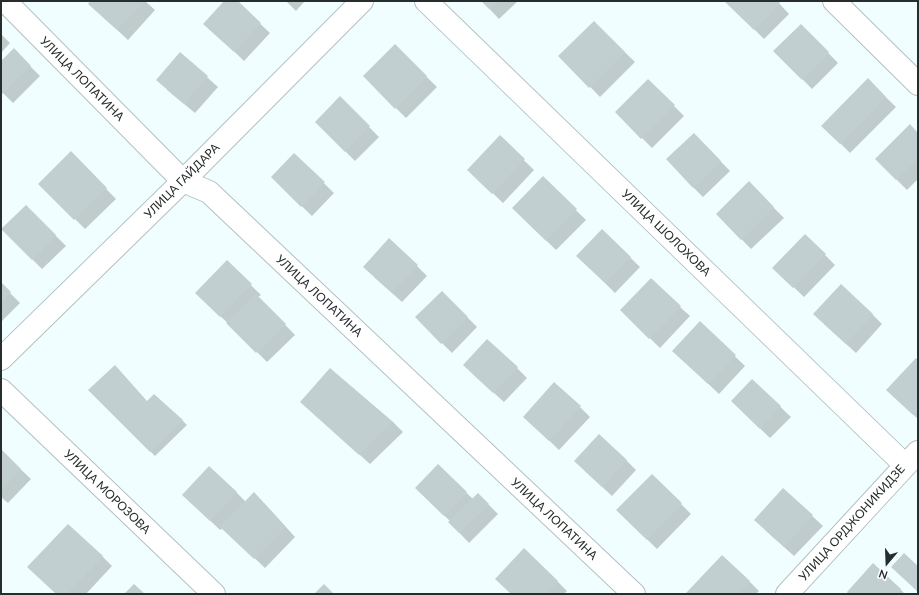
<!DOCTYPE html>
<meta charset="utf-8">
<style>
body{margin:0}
#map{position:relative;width:919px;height:595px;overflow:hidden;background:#f0feff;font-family:Lato,sans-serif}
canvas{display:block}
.frame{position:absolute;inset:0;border:2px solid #272c2c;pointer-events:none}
.north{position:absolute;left:867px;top:543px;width:40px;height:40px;-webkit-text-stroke:3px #fff;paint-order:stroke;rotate:199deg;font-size:11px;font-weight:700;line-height:16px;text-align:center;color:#272c2c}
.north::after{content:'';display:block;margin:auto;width:14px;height:18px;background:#272c2c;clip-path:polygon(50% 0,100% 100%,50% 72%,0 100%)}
</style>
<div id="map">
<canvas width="919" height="595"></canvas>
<div class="frame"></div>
<div class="north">N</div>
</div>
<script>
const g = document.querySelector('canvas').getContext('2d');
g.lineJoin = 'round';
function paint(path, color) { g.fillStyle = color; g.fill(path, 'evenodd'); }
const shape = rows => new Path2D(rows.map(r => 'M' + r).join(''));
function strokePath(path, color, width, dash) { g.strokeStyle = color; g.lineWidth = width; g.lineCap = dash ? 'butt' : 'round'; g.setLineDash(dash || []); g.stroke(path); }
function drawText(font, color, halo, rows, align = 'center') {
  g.font = font + ' Lato,sans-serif'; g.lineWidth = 4; g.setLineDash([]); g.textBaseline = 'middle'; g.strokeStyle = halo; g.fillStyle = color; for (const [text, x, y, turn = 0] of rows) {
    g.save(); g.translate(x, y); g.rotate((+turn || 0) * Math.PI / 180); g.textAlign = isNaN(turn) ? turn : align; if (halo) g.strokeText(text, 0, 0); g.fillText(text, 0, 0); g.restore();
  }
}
const shadow = shape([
 [92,1,145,1,155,10,128,40,99,13],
 [226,1,236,1,270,33,244,61,215,33],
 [286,1,305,1,296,11],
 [482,1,518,1,499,19],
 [726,1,777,1,789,14,764,39],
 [594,22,635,62,600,97,560,56],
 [801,25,838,63,812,89,775,51],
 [1,34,10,43,1,53],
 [395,46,437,87,406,118,364,76],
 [14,50,40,76,13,103,1,91,1,62],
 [180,53,218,87,195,113,167,90],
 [648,80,684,116,652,148,616,112],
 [868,80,896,107,850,153,823,126],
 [340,98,379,137,355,161,316,122],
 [918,134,918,179,907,190,876,159],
 [500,137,534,170,503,203,479,180],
 [704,144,730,171,703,197,693,187],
 [71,153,116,199,85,229,40,184],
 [294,154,334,193,312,216,282,187],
 [543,178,586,220,556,250,513,208],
 [749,183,784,218,751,249,717,214],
 [26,206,66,246,42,269,3,230],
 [602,230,640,267,615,293,578,256],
 [805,235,835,265,804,297,774,268],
 [227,262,261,295,258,297,295,335,267,362,231,326,206,303],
 [417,266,427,276,402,302,374,277],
 [1,284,20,303,1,322],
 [442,292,477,327,452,353,416,317],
 [680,307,690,316,660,348,621,310],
 [872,314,882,324,856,353,824,324],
 [700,323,745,366,719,394,684,361],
 [918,361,918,419,897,399],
 [517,368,527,378,504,402,474,375],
 [330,369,393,422,403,432,370,464,311,411],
 [752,380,791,417,770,438,742,411],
 [90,390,147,402,182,420,187,425,155,456],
 [580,407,590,417,559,450,534,426],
 [1,451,31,479,8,503,1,497],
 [626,460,636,470,612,496,585,471],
 [438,466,473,499,478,494,498,514,469,543,449,522,450,521,426,498],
 [652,475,691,514,657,549,617,510],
 [783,489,823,526,794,556,765,530],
 [236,492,246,502,264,503,295,537,265,568,223,528,220,530,193,504],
 [102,556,112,566,86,594,57,594],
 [873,565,901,590,905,594,850,594],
 [557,581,567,591,564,594,511,594],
 [749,581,759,591,756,594,689,594]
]);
const building = shape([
 [90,1,144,1,117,30,88,4],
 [224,1,238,1,261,23,234,52,203,24],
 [481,1,498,1,489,9],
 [724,1,778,1,780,3,754,30],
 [594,21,625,52,589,88,558,56],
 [801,24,829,52,802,80,773,51],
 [395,44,427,76,395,109,363,76],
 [14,48,31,66,2,94,1,93,1,61],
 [180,52,208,76,184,104,156,80],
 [868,78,886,97,840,144,821,126],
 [648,79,675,105,641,139,615,112],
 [340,96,370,126,345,152,315,122],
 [910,124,918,133,918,159,896,180,875,159],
 [694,133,721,161,693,188,666,159],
 [500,135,525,159,492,194,467,170],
 [71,151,107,188,74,220,38,184],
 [294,153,325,182,301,207,271,177],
 [543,176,577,209,546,241,512,208],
 [749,181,774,207,741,240,716,214],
 [26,205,56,235,32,260,1,229],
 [602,229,631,257,605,283,576,256],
 [805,234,826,254,793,288,772,268],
 [389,238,418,265,392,293,363,267],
 [227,260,252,284,220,317,195,293],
 [651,278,681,306,649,339,620,310],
 [1,282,11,292,1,303],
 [841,284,873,314,846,344,813,314],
 [442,291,468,317,441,344,415,317],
 [256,294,286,324,256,353,226,323],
 [700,321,736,355,708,384,672,351],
 [487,339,518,367,493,393,463,365],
 [916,358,918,360,918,410,913,415,886,390],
 [115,365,147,401,154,394,183,420,150,452,88,390],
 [330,368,393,422,359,455,300,402],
 [752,379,781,406,760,429,731,401],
 [554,382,581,406,549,441,523,417],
 [599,434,627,460,602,487,574,461],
 [1,449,21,469,1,490],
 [438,464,467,492,444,516,415,488],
 [209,466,237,492,210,521,182,495],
 [652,474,682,503,647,540,616,510],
 [783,488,813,515,784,547,754,520],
 [254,492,286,527,254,559,220,527],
 [478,493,489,504,459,533,448,522],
 [68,524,103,556,67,594,56,594,27,567],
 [524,548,558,581,545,594,511,594,495,579],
 [904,553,918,566,918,592,891,567],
 [722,555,750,581,737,594,688,594,686,593],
 [873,563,901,589,897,594,848,594,847,592],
 [134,584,145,594,124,594],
 [324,584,334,594,314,594]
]);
const street = shape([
 [5,1,183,181,209,192,634,594],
 [426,1,905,465],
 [834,1,918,84],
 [183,181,362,1],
 [1,390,214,594],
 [787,594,918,452]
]);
const secondary = shape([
 [1,359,183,181]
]);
const streetNames = [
 ["УЛИЦА ЛОПАТИНА",82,79,45],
 ["УЛИЦА ГАЙДАРА",182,181,-45],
 ["УЛИЦА ШОЛОХОВА",666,233,44],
 ["УЛИЦА ЛОПАТИНА",319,296,43],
 ["УЛИЦА МОРОЗОВА",107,492,44],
 ["УЛИЦА ЛОПАТИНА",554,519,43],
 ["УЛИЦА ОРДЖОНИКИДЗЕ",852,523,-48]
];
paint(shadow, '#0003');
paint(building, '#c2cfd1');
strokePath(street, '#b3c1c2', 24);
strokePath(secondary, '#b3c1c2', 24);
strokePath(street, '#fff', 22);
strokePath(secondary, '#fff', 22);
drawText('12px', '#272c2c', '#fff', streetNames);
</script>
